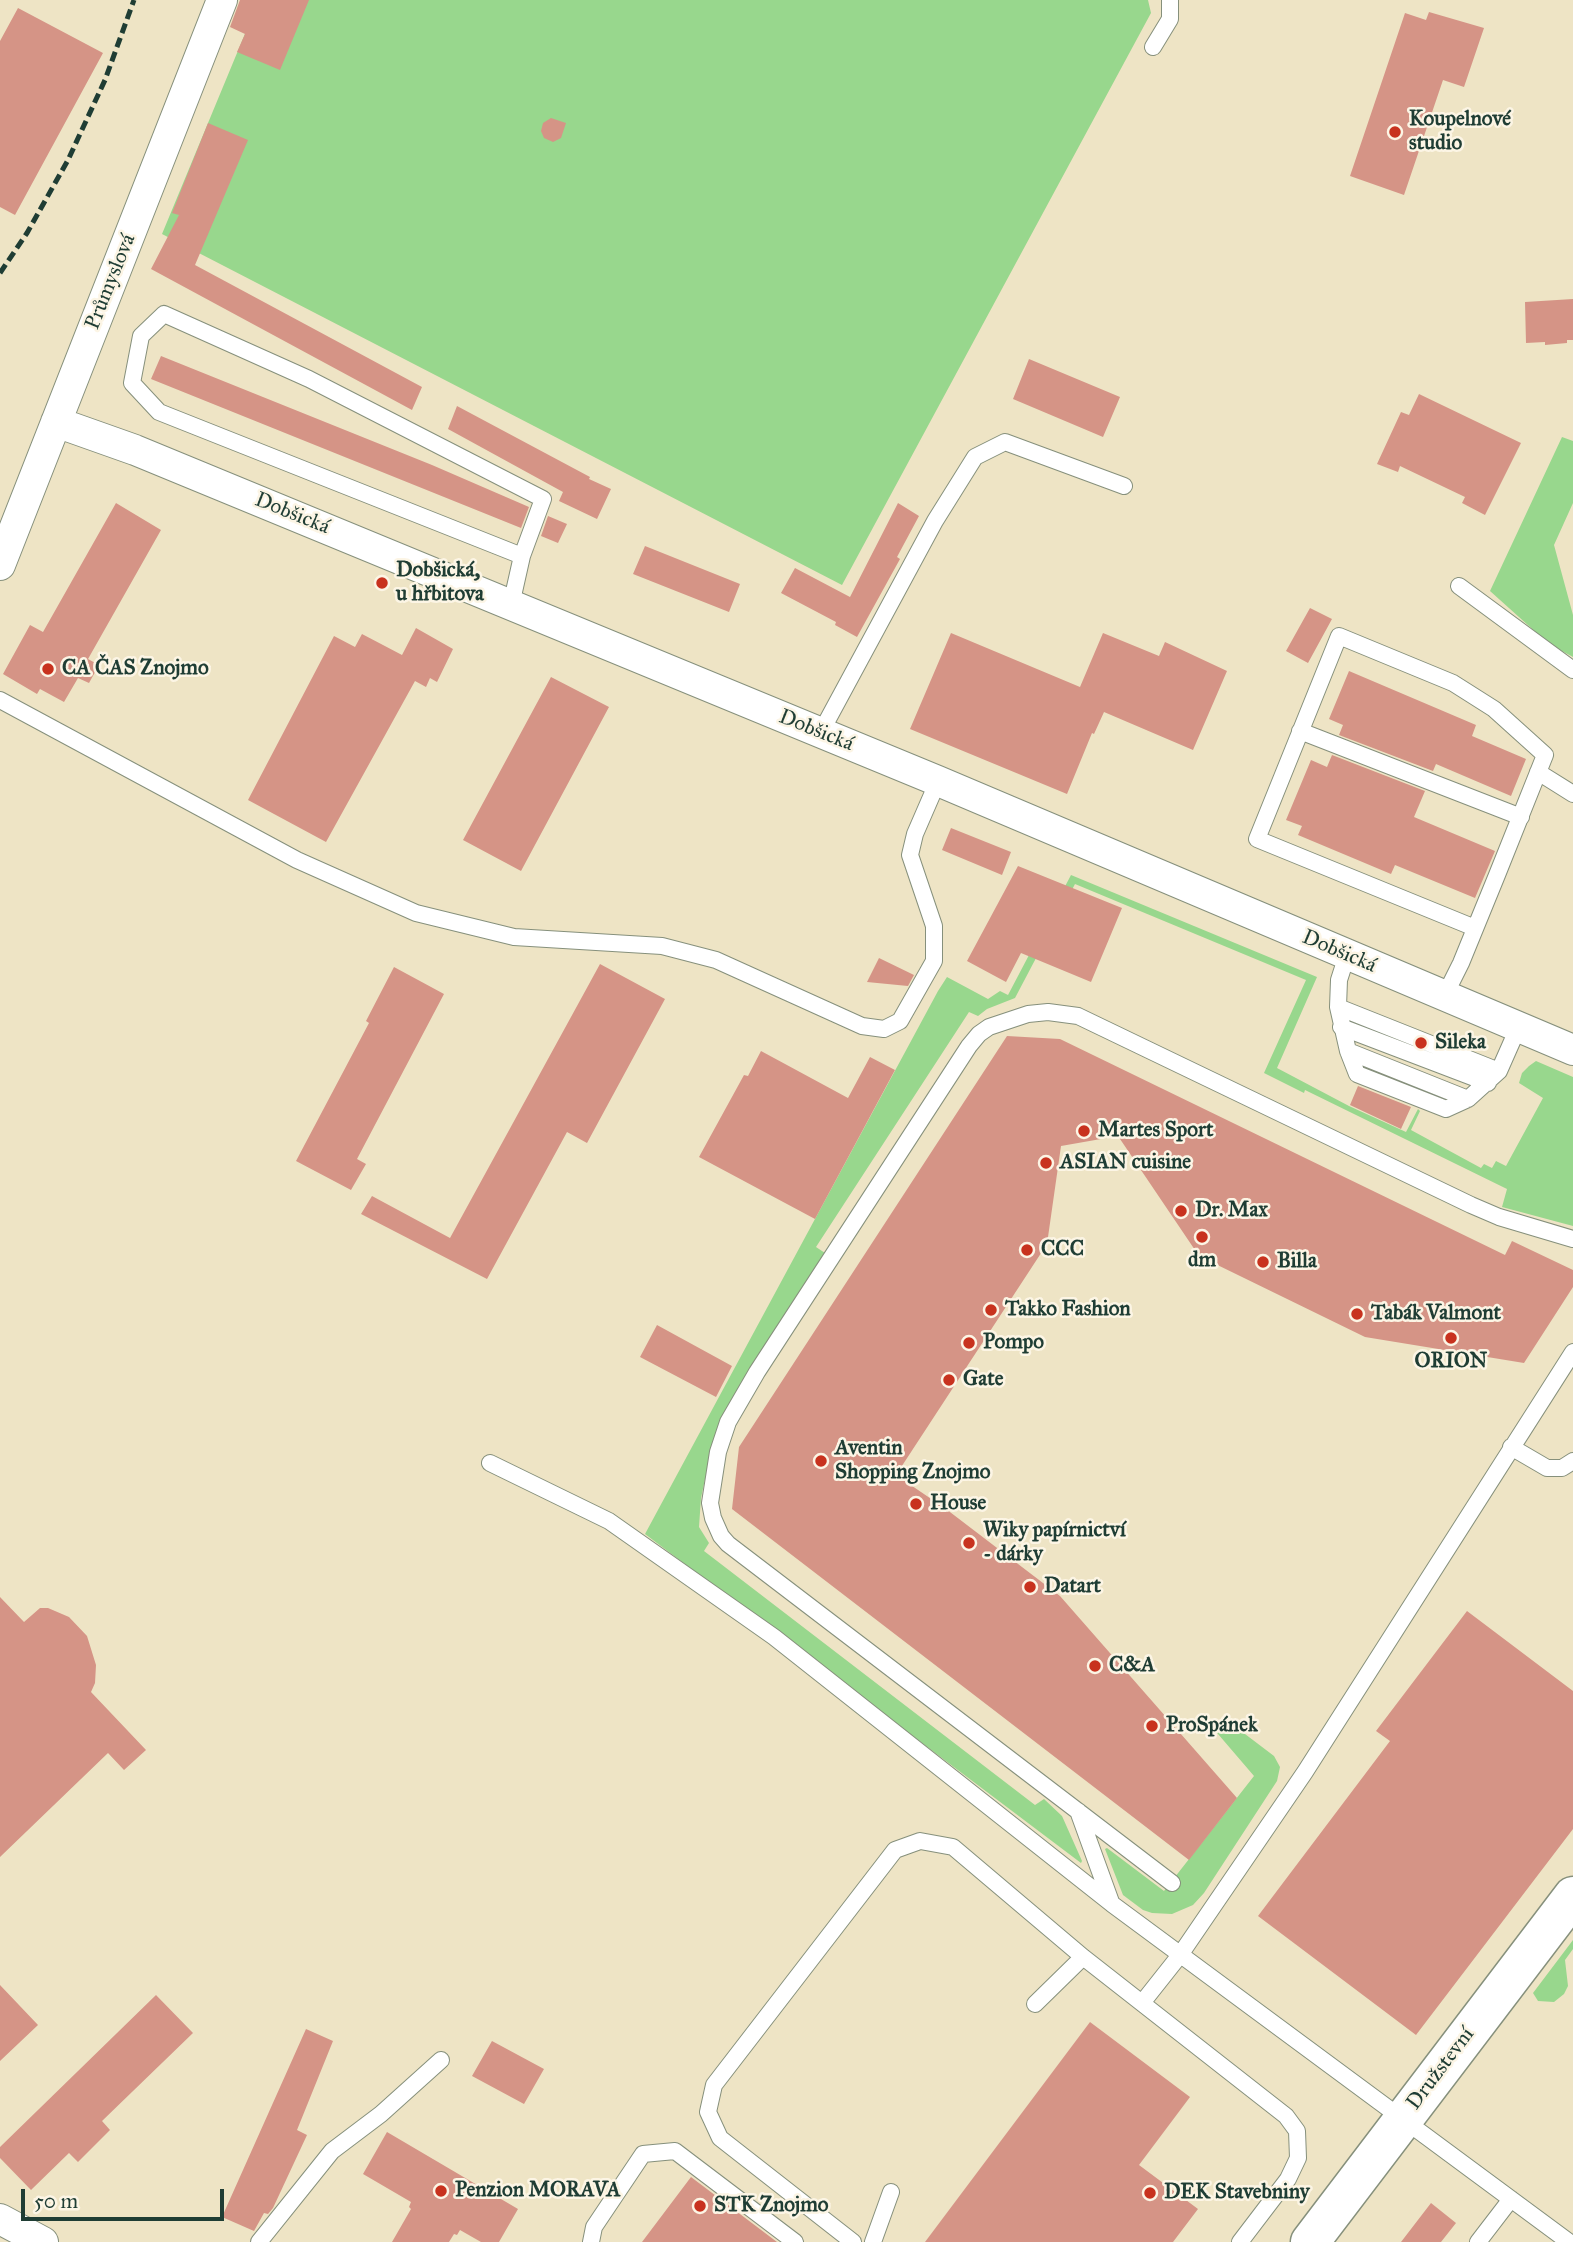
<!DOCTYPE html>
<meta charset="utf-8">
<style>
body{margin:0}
#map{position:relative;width:1573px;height:2242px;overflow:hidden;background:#eee4c5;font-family:"IM FELL Great Primer",serif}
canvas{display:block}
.scale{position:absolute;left:21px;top:2189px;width:203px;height:32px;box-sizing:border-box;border:4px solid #1f3d34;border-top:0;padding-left:9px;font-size:21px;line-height:24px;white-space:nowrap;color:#1f3d34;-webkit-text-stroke:5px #fcf5e5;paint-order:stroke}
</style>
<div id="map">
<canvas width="1573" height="2242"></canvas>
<div class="scale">50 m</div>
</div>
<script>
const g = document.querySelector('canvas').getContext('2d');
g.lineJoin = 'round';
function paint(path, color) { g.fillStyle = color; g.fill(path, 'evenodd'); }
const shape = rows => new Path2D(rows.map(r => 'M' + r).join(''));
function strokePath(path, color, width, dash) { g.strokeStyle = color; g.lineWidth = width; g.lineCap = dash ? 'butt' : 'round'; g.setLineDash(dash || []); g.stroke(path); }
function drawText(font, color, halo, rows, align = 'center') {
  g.font = font + ' "IM FELL Great Primer",serif'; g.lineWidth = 5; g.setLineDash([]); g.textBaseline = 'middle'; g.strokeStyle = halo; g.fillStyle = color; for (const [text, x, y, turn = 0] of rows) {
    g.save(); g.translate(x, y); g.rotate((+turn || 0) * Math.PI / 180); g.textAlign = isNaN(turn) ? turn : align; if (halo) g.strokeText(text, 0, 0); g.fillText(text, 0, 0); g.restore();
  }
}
const green = shape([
 [259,0,1148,0,1151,13,842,585,162,234],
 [1562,437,1573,441,1573,503,1554,545,1573,615,1573,657,1549,644,1490,591],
 [1071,875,1317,977,1277,1068,1349,1106,1406,1132,1418,1109,1420,1111,1411,1130,1481,1168,1484,1164,1492,1168,1496,1161,1506,1166,1543,1098,1519,1083,1522,1073,1529,1066,1536,1061,1573,1077,1573,1226,1502,1207,1507,1189,1305,1090,1304,1093,1264,1073,1306,980,1075,884,1015,998,987,1009,978,1016,969,1012,816,1247,825,1253,757,1357,730,1406,711,1451,701,1498,699,1527,709,1543,704,1551,1035,1805,1044,1799,1062,1816,1082,1861,1081,1863,645,1534,938,991,947,977,988,999,1000,991,1008,995],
 [1227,1715,1245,1734,1274,1756,1280,1767,1277,1781,1204,1893,1193,1905,1172,1914,1152,1913,1143,1910,1123,1895,1105,1849,1107,1848,1164,1891,1254,1776,1212,1727],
 [1573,1940,1573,1949,1565,1960,1568,1986,1564,1994,1554,2002,1538,2001,1533,1993]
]);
const building = shape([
 [240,0,309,0,280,70,237,52,245,34,230,27],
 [18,8,103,53,15,215,0,207,0,41],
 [1429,12,1484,28,1464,87,1443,80,1404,195,1350,176,1405,13,1426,20],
 [551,118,566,123,561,138,553,142,544,138,541,131,543,123],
 [208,123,248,140,195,265,422,387,412,410,151,269,179,215,172,213],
 [1573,299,1573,340,1567,340,1567,343,1545,345,1545,342,1526,343,1525,302],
 [161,356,432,465,529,507,521,528,151,379],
 [1029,359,1120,397,1103,437,1013,399],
 [1419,394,1521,443,1485,515,1462,503,1465,497,1400,466,1398,472,1377,464,1401,412,1409,415],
 [457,406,590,477,589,479,611,489,597,519,559,501,563,492,448,429],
 [116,503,161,530,88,659,99,665,89,683,78,678,64,702,40,689,37,694,3,674,30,625,43,632],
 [898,503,919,516,897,557,900,559,857,637,835,625,836,622,781,593,795,568,850,597],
 [548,516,567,524,558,543,541,536],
 [645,546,740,584,729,612,633,574],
 [1310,608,1332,619,1308,663,1286,651],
 [416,628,453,649,437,682,430,678,426,687,415,681,326,842,248,800,334,636,355,647,362,634,402,655],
 [951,633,1080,687,1103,633,1159,656,1165,642,1227,671,1193,750,1104,712,1094,734,1092,733,1067,794,910,729],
 [1349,671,1476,725,1472,736,1526,759,1511,796,1436,764,1433,771,1339,735,1343,725,1329,719],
 [551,677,609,707,521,871,463,840],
 [1332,755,1425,791,1414,817,1495,851,1475,898,1395,865,1391,874,1298,835,1302,826,1286,820,1311,760,1327,767],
 [951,828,1011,852,1002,875,942,850],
 [1018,866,1122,908,1091,982,1021,953,1006,982,967,961],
 [879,958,914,975,908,986,867,982],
 [600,964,665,999,587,1143,567,1132,487,1279,361,1214,372,1196,450,1238],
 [394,967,444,994,357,1159,366,1164,351,1190,296,1161,369,1023,366,1021],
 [1007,1036,1060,1039,1505,1255,1512,1241,1573,1270,1573,1287,1524,1363,1365,1337,1199,1256,1118,1136,1061,1146,1047,1244,896,1475,946,1509,1060,1596,1237,1798,1189,1860,732,1509,739,1447],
 [761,1051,848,1098,870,1057,895,1070,815,1219,699,1157,744,1075,748,1076],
 [1358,1086,1411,1107,1401,1129,1350,1105],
 [657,1325,732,1366,716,1397,640,1357],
 [0,1597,24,1622,40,1608,48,1608,69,1617,87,1636,96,1665,95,1683,91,1692,146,1750,124,1770,108,1753,0,1857],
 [1467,1611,1573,1691,1573,1829,1416,2035,1258,1916,1390,1741,1376,1731],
 [0,1985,38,2025,0,2061],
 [156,1995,193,2033,102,2121,110,2130,78,2162,69,2153,31,2190,0,2158,0,2147],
 [1090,2022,1190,2097,1139,2165,1198,2209,1173,2242,925,2242],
 [306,2029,333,2041,297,2130,307,2135,273,2208,268,2214,264,2213,254,2231,222,2217],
 [492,2041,544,2069,524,2104,472,2076],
 [387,2132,518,2209,499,2242,481,2242,460,2230,457,2235,454,2234,449,2242,392,2242,411,2209,409,2207,411,2202,363,2174],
 [691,2177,777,2242,642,2242],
 [1431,2203,1456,2223,1441,2242,1401,2242]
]);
const lane = shape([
 [1153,47,1170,19,1170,0],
 [1459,586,1573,670],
 [511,605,522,556,543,499,309,379,164,314,141,336,132,383,159,412,522,556],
 [0,700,297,860,416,913,514,937,662,946,716,960,862,1026,884,1029,900,1021,934,961,934,926,910,855,915,834,938,781],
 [1300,731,1521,817],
 [821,732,935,521,975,457,1005,442,1124,486],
 [1538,772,1573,794],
 [1347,955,1339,980,1338,1007,1348,1051,1468,1099,1499,1071,1518,1028],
 [1444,997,1461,963,1497,875,1545,755,1494,709,1453,683,1339,636,1257,839,1475,928],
 [1338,1007,1499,1071],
 [1341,1027,1488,1083],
 [1348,1051,1357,1074,1446,1109,1468,1099],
 [1511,1447,1547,1468,1562,1468,1573,1461],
 [490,1463,609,1521,774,1637,1112,1904,1569,2242],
 [1078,1811,1111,1902],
 [1172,1883,728,1544,721,1536,713,1518,710,1503,718,1452,728,1422,757,1372,969,1046,979,1034,989,1027,1028,1014,1048,1012,1078,1016,1471,1205,1499,1217,1573,1239],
 [1142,2003,1180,1955,1305,1772,1573,1352],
 [1035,2004,1083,1957],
 [259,2242,332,2151,381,2114,441,2060],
 [591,2242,594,2227,643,2154,675,2151,795,2242],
 [853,2242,720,2138,708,2112,714,2085,895,1850,920,1841,953,1847,1083,1957,1286,2116,1297,2131,1298,2158,1288,2179,1240,2242],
 [873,2242,891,2192],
 [1478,2242,1511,2199]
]);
const street = shape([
 [56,422,135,450,938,781,1573,1050],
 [0,565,222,0],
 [0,2219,43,2242]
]);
const secondary = shape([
 [1310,2242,1573,1896]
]);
const rail = shape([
 [0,273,27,233,68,160,105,80,134,0]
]);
const markers = [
 [1395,132,7,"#c8321e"],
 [382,583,7,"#c8321e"],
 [48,669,7,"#c8321e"],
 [1421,1043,7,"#c8321e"],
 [1084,1131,7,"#c8321e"],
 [1046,1163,7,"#c8321e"],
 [1181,1211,7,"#c8321e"],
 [1202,1237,7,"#c8321e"],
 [1027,1250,7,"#c8321e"],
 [1263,1262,7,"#c8321e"],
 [991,1310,7,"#c8321e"],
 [1357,1314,7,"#c8321e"],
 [1451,1338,7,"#c8321e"],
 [969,1343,7,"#c8321e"],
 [949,1380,7,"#c8321e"],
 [821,1461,7,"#c8321e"],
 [916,1504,7,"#c8321e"],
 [969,1543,7,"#c8321e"],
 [1030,1587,7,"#c8321e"],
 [1095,1666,7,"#c8321e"],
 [1152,1726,7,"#c8321e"],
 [441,2191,7,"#c8321e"],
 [1150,2193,7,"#c8321e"],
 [700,2206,7,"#c8321e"]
];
const poiNames = [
 ["Koupelnové",1409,120],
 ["studio",1409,144],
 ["Dobšická,",396,571],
 ["u hřbitova",396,595],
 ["CA ČAS Znojmo",62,669],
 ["Sileka",1435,1043],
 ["Martes Sport",1098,1131],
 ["ASIAN cuisine",1060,1163],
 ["Dr. Max",1195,1211],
 ["CCC",1041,1250],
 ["dm",1202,1261,"center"],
 ["Billa",1277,1262],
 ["Takko Fashion",1005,1310],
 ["Tabák Valmont",1371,1314],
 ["Pompo",983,1343],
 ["ORION",1451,1362,"center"],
 ["Gate",963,1380],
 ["Aventin",835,1449],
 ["Shopping Znojmo",835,1473],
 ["House",930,1504],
 ["Wiky papírnictví",983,1531],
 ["- dárky",983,1555],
 ["Datart",1044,1587],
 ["C&A",1109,1666],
 ["ProSpánek",1166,1726],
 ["Penzion MORAVA",455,2191],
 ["DEK Stavebniny",1164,2193],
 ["STK Znojmo",714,2206]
];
const streetNames = [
 ["Průmyslová",111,282,-68],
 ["Dobšická",292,514,22],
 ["Dobšická",816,731,22],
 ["Dobšická",1339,952,23],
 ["Družstevní",1441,2069,-53]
];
paint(green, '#98d78d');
paint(building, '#d59486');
strokePath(lane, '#86907c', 18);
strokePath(street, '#86907c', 32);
strokePath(secondary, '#86907c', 41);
strokePath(lane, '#fff', 16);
strokePath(street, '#fff', 30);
strokePath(secondary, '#fff', 38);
strokePath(rail, '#1f3d34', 5, [10, 5]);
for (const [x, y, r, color] of markers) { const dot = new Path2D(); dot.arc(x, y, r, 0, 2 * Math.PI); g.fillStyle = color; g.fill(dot); strokePath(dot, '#fcf5e5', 2.5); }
drawText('bold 21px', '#1f3d34', '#fcf5e5', poiNames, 'left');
drawText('21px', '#1f3d34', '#fcf5e5', streetNames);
</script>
